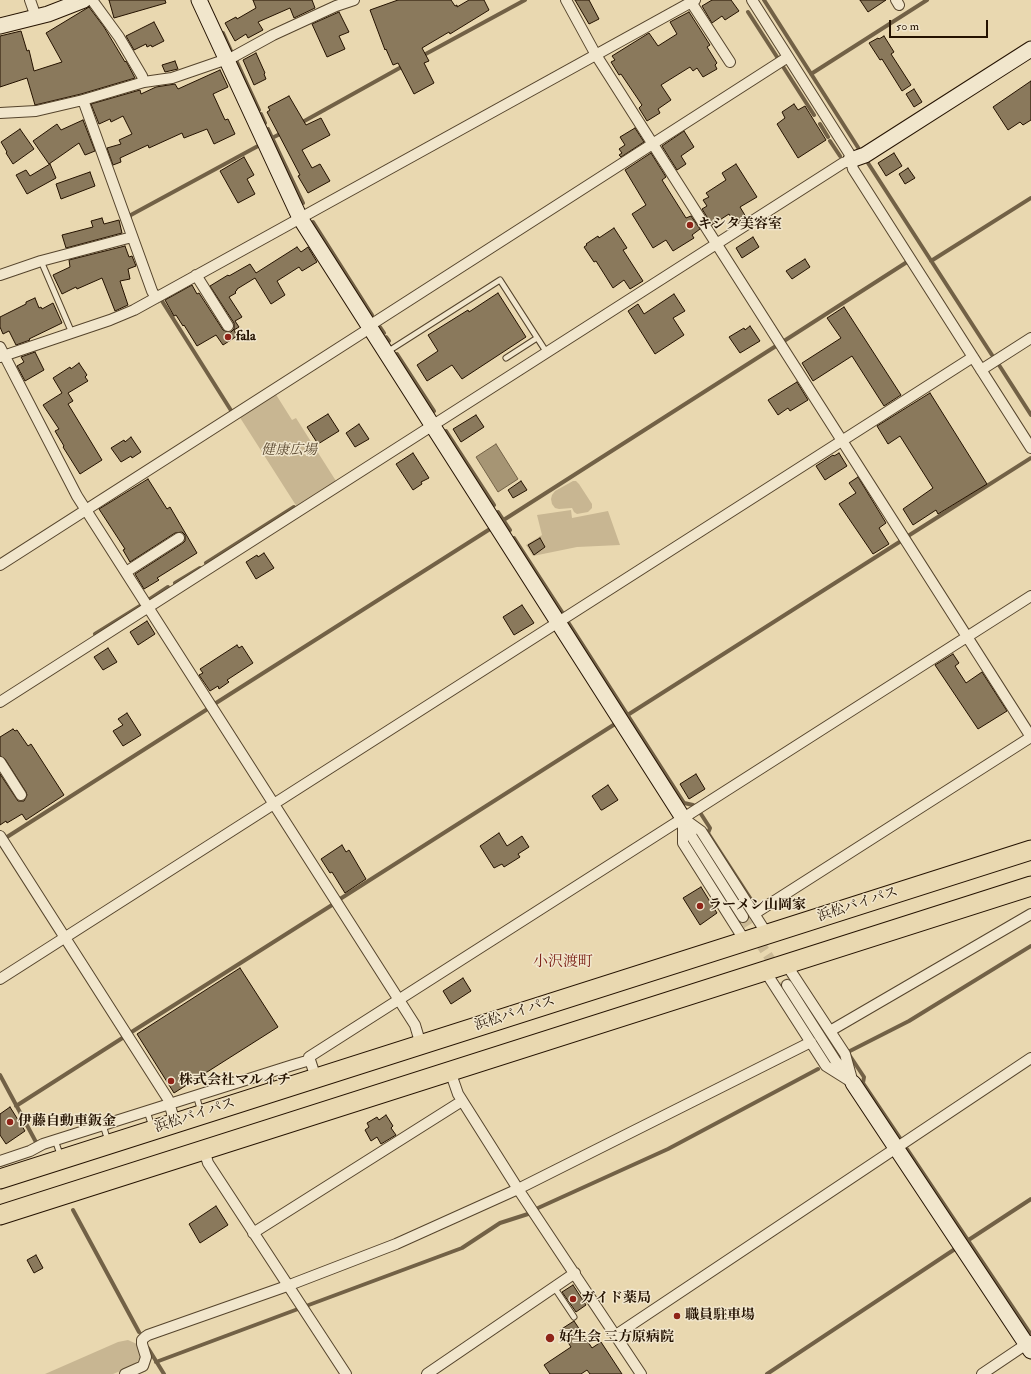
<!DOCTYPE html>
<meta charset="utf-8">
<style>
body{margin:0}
#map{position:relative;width:1031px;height:1374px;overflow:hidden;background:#e9d8b0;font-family:"IM FELL Double Pica",serif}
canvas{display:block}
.scale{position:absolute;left:889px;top:20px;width:99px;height:18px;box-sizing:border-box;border:2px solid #241200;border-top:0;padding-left:5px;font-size:12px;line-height:14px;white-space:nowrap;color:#241200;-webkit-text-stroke:3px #f1e6cc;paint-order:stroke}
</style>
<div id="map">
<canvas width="1031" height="1374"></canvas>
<div class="scale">50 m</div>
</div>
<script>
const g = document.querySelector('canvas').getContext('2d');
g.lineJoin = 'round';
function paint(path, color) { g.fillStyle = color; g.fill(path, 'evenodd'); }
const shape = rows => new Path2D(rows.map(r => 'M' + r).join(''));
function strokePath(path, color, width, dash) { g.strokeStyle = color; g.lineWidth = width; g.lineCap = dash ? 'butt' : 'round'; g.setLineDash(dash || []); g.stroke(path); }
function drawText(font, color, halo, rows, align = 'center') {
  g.font = font + ' "IM FELL Double Pica","Noto Serif JP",serif'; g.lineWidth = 3; g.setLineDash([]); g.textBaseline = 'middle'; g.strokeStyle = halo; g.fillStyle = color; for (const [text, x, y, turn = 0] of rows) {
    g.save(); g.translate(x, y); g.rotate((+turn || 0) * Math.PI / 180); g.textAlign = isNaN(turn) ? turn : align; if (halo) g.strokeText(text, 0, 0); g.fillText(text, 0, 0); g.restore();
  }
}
const green = shape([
 [275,393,292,420,296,418,336,481,297,507,239,416],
 [573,481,576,481,579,484,592,504,592,508,588,512,577,514,574,512,572,508,559,509,555,508,552,504,551,499,552,495,555,491],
 [571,510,572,518,608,511,620,545,577,547,533,556,526,545,542,535,537,515],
 [128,1340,137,1344,141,1354,138,1361,130,1367,113,1374,45,1374,118,1342]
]);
const water = shape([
 [496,444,518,479,498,492,476,457,496,444]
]);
const stream = shape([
 [764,0,859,149],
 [748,12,779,60],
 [223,33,232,53],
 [422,56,525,0],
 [236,60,259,110],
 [782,65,814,115],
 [811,74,927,0],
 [261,114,265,123],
 [299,124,405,65],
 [820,124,828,137],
 [268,129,303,203],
 [270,139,282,133],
 [830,141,840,156],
 [868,163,992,355],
 [130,217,129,216,258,146],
 [313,222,372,315],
 [931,261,1031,198],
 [162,301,232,412],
 [380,327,384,333],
 [386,337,389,341],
 [784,341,907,262],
 [397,354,434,411],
 [999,365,1031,415],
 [446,431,494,505],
 [498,512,510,530],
 [502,521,776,346],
 [908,536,1031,458],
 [514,538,562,612],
 [206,563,294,507],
 [175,583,200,568],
 [150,599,168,587],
 [568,622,684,803,693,805],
 [95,634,140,606],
 [216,703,490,529],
 [626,716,901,541],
 [701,814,710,828,708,833,752,901],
 [7,837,206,710],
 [340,899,615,724],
 [130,1033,332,905],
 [848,1052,909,1021,1031,946],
 [848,1053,864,1077,863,1083,900,1138],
 [0,1075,37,1144],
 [16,1106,124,1037],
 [907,1149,1030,1333],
 [538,1208,668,1149,818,1069],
 [73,1210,139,1332],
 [967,1241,1031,1199],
 [306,1306,462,1248,500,1223,528,1214],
 [148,1348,164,1374],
 [156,1362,298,1309],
 [767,1374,955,1249]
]);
const building = shape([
 [109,0,165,0,166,3,114,18,109,0],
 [253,0,312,0,315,8,294,18,290,8,258,22,263,30,248,38,246,34,235,41,225,23,236,17,237,19,256,8,253,0],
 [398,0,451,0,455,6,457,5,457,7,469,0,484,0,489,10,450,34,449,32,422,48,429,61,424,63,434,83,414,94,398,63,393,65,386,49,385,50,370,10,398,0],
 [575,0,589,0,599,19,589,24,575,0],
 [712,0,731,0,739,11,725,20,722,16,712,23,702,6,712,0],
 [860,0,886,0,868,12,860,0],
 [89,7,104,27,125,62,126,61,135,78,81,94,35,105,27,78,0,87,0,36,21,31,27,51,29,50,34,71,62,62,46,33,89,7],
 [339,12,349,32,339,36,345,49,327,57,312,24,339,12],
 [689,12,710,45,707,47,717,63,715,65,717,69,703,77,697,68,693,71,690,67,661,85,671,100,658,109,660,113,647,121,639,108,642,105,621,74,619,75,611,62,615,60,612,56,649,33,658,46,677,34,670,22,689,12],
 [154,22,164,41,152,47,151,45,147,47,146,44,134,50,126,36,154,22],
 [884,36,894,52,891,54,911,85,902,91,882,59,880,60,869,43,878,38,879,39,884,36],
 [256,53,265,73,264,74,266,79,254,85,243,60,256,53],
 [175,61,178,69,165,72,162,65,175,61],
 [220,70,228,87,213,94,225,120,228,119,235,134,214,144,207,129,184,138,182,133,149,148,148,145,120,158,121,162,113,165,107,148,121,144,119,140,132,134,123,116,111,122,110,119,99,124,91,104,140,90,141,94,156,87,175,84,178,89,220,70],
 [1031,81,1031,120,1023,125,1020,122,1008,130,993,107,1031,81],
 [914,89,922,102,914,107,906,94,914,89],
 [289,96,306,125,321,118,330,135,302,150,312,168,320,164,330,181,308,193,298,176,300,175,267,112,270,110,268,107,289,96],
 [794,104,798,110,805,106,826,140,798,158,777,124,785,118,782,112,794,104],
 [83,120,95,151,85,155,79,143,49,164,33,141,57,124,61,130,83,120],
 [635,128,644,142,621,157,619,155,622,153,619,149,625,145,620,137,635,128],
 [20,129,34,149,13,164,6,153,7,152,1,142,20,129],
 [684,131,694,147,681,156,686,164,677,170,662,146,684,131],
 [651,153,666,177,662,180,686,218,691,216,700,229,692,235,694,238,673,251,666,240,653,248,632,214,646,205,625,170,651,153],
 [894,153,902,166,886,176,878,163,894,153],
 [244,157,254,175,247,179,255,194,238,203,220,171,244,157],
 [50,164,56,178,27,194,16,175,26,170,30,176,50,164],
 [736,164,757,197,740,207,746,217,735,224,729,214,712,225,702,209,707,206,703,200,709,197,706,193,726,180,722,173,736,164],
 [908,168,915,178,905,184,899,174,908,168],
 [90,172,95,186,61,199,56,184,90,172],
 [102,218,104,224,119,220,122,233,66,248,62,235,93,227,91,221,102,218],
 [614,228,627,248,623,250,643,281,630,289,624,280,613,288,596,261,594,262,584,247,587,245,586,244,598,236,599,238,614,228],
 [753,237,759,247,742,258,736,248,753,237],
 [125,246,129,257,132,256,136,266,128,269,130,279,120,281,128,305,115,311,102,278,77,289,76,287,62,294,53,275,70,267,69,260,125,246],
 [297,247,301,252,308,247,317,262,302,271,299,267,277,281,285,295,271,304,255,278,237,289,237,290,235,292,236,293,229,297,242,317,235,321,239,327,234,330,237,336,223,345,216,335,197,346,184,325,183,326,176,315,174,316,165,300,192,285,197,294,199,293,223,330,228,332,231,332,234,329,234,323,210,286,228,275,229,276,250,264,256,273,297,247],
 [805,259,810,267,792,279,786,271,805,259],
 [498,293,526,337,462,379,452,365,427,381,417,365,438,351,428,335,468,310,469,312,498,293],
 [674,294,685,311,673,318,684,335,655,354,628,311,638,304,644,314,674,294],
 [35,298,39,308,41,307,42,309,53,303,62,323,29,339,30,340,16,345,9,331,3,334,0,327,0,317,26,304,26,302,35,298],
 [844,307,901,395,884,406,852,356,813,381,802,363,841,338,827,318,844,307],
 [750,326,760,341,740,353,729,337,744,328,745,330,750,326],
 [35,352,44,370,25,381,17,366,24,362,21,357,35,352],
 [79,363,87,375,85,377,88,381,68,393,73,401,68,404,102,460,80,474,63,447,64,446,55,431,59,429,43,405,62,393,53,378,70,367,71,369,79,363],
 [797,382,808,400,790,411,788,408,778,415,768,400,797,382],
 [930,393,987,484,938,514,936,510,913,525,903,509,933,488,900,436,888,444,877,426,930,393],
 [328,414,339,431,318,444,307,427,328,414],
 [476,415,484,427,461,442,453,429,476,415],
 [359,424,369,439,355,447,346,433,359,424],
 [131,437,141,452,132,458,131,456,121,462,111,448,124,440,125,442,131,437],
 [413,453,429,478,421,482,422,484,413,490,396,464,413,453],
 [839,453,847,466,825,480,816,466,833,455,834,456,839,453],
 [858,477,886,523,879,528,889,544,873,554,839,504,856,493,849,483,858,477],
 [148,479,167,509,170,507,197,553,157,578,159,580,144,589,135,574,183,543,185,541,185,535,182,532,175,533,130,562,123,550,125,549,99,509,148,479],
 [521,481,527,490,513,498,508,490,521,481],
 [540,538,545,547,534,555,528,545,540,538],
 [264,553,274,568,256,579,246,562,257,555,258,557,264,553],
 [522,605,534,623,514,635,503,617,522,605],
 [147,621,155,634,138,645,130,632,147,621],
 [237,645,239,648,242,646,253,663,227,680,229,682,219,689,218,686,210,691,199,675,203,673,200,669,237,645],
 [108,648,117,662,103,670,94,657,108,648],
 [953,654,959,663,955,666,966,683,982,672,1007,711,978,729,935,665,953,654],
 [127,713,141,735,123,746,113,731,123,725,118,719,127,713],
 [13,729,15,731,17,730,28,746,31,744,64,795,26,820,22,814,7,823,6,821,0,825,0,774,18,801,24,801,27,795,26,792,5,759,0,756,0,737,13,729],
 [696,774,705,789,689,799,680,784,696,774],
 [608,785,618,800,602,810,601,810,592,796,608,785],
 [499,833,507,846,522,836,529,847,518,854,520,857,504,867,502,864,494,868,480,846,499,833],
 [342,845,346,852,349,850,366,879,345,893,332,872,330,873,321,859,342,845],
 [701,887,717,913,700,925,683,898,701,887],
 [240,968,278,1027,174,1093,137,1034,240,968],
 [463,978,471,991,451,1004,443,991,463,978],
 [10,1107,25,1131,6,1144,0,1135,0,1114,10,1107],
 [386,1115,393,1126,391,1128,396,1135,381,1144,377,1137,371,1141,365,1130,369,1127,367,1123,377,1117,379,1120,386,1115],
 [216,1206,228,1225,200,1243,189,1224,216,1206],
 [36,1255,43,1268,34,1273,27,1260,36,1255],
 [573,1285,586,1305,576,1312,562,1292,573,1285],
 [574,1321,592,1348,601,1342,622,1374,590,1374,587,1370,581,1374,550,1374,544,1365,571,1347,560,1330,574,1321]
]);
const streetTunnel = shape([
 [743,917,787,985]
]);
const lane = shape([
 [41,261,72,333],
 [387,352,500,280,547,353],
 [506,358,537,338],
 [268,1073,273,1089],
 [196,1095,201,1112],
 [147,1111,152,1127],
 [103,1125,108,1141],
 [55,1140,61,1157],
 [554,1287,574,1317]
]);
const street = shape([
 [30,0,36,17],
 [92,0,119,37,142,76,144,82],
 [566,0,596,55,1031,737],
 [752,0,849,153,853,169,1031,448],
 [896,0,899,5],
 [691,2,730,62],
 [83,100,152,291,156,298],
 [0,113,36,111,83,100,144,82,172,78,233,57,273,35,336,6,354,0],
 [0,275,41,261,132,237],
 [196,275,228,326],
 [369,326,788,57],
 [0,347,77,496,415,1025,421,1045],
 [0,357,110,320,134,310,695,0],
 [981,370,1031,338],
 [0,565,370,328],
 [126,572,179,538],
 [0,702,843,163,851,160],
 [0,762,21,795],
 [683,818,701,831,767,934],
 [683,818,683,843,745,941],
 [685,822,692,837,743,917],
 [0,836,168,1099,175,1123],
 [754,914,1031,737],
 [786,964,845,1054,853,1083],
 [765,971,826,1066,853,1083],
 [0,979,973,357],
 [787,985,835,1060,848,1077],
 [830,1031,1031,914],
 [450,1071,458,1094,518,1189,641,1374],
 [316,1078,309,1057,1031,596],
 [204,1150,208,1163,346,1374],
 [0,1161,30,1151,43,1144,293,1065,310,1060],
 [253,1233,462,1101],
 [616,1335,1031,1058],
 [125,1374,143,1366,146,1357,142,1344,142,1340,145,1337,148,1335,287,1286,396,1244,518,1189,811,1042],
 [427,1374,575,1273],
 [982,1374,1031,1341]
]);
const secondary = shape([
 [199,0,300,218,683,818],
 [0,26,48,14,84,0],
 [851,160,865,155,1031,49],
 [853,1083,1031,1351]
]);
const highway = shape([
 [0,1179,1031,850],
 [0,1215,1031,886]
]);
const markers = [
 [690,225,4,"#8f2418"],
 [228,337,4,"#8f2418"],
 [700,906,4,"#8f2418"],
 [171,1081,4,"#8f2418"],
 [10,1122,4,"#8f2418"],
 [573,1299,4,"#8f2418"],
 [677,1316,4,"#8f2418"],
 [550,1338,5,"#8f2418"]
];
const poiNames = [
 ["キシタ美容室",698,225],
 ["fala",236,337],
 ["ラーメン山岡家",708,906],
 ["株式会社マルイチ",179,1081],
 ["伊藤自動車鈑金",18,1122],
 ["ガイド薬局",581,1299],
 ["職員駐車場",685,1316],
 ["好生会 三方原病院",559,1338]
];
const parkNames = [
 ["健康広場",289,451]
];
const streetNames = [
 ["浜松バイパス",858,905,-18],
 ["浜松バイパス",515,1014,-18],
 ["浜松バイパス",195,1116,-18]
];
const neighbourhoodNames = [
 ["小沢渡町",563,963]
];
paint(green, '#c8b692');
paint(water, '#a69574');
strokePath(water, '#726146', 1);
strokePath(stream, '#726146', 4);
paint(building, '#8a795c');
strokePath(building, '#241200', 1);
strokePath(streetTunnel, '#cbba96', 10, [10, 5]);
strokePath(lane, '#55442c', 7);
strokePath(street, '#55442c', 12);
strokePath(secondary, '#241200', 17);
strokePath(highway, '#241200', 21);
strokePath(lane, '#f1e6cc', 5);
strokePath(street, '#f1e6cc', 10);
strokePath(secondary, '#f1e6cc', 15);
strokePath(highway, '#e9d8b0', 19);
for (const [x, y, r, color] of markers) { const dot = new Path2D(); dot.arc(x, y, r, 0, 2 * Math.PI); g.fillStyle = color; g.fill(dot); strokePath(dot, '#f1e6cc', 1.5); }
drawText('bold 14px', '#241200', '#f1e6cc', poiNames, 'left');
drawText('italic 14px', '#5d4b33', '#f1e6cc', parkNames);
drawText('14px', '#241200', '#f1e6cc', streetNames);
drawText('15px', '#7a1f14', '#f1e6cc', neighbourhoodNames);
</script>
